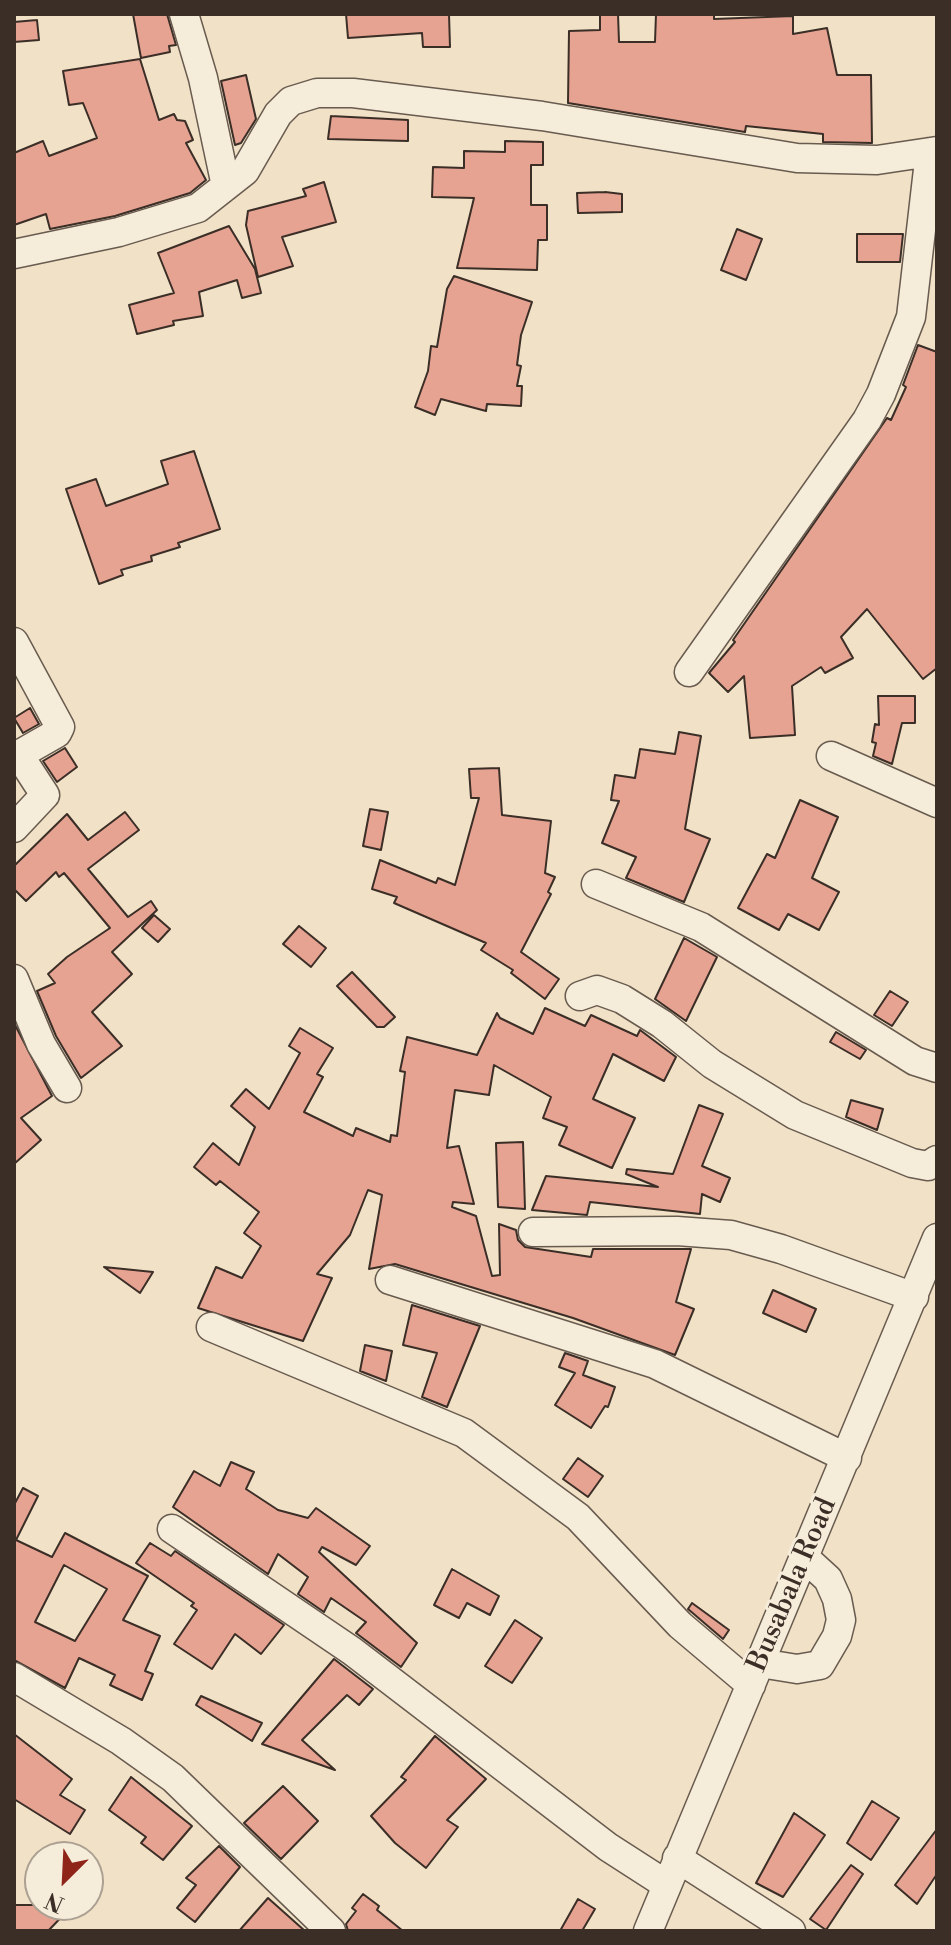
<!DOCTYPE html>
<style>
body{margin:0}
#map{position:relative;width:951px;height:1945px;overflow:hidden;background:#f1e1c6;font-family:"Libre Bodoni",serif}
canvas{display:block}
.frame{position:absolute;inset:0;border:16px solid #3b2e27;pointer-events:none}
.north{position:absolute;left:24px;top:1841px;width:80px;height:80px;box-sizing:border-box;background:#f6ecda;border:2px solid #aba092;border-radius:50%;rotate:204deg;font-size:22px;font-weight:700;line-height:32px;text-align:center;color:#3b2e27}
.north::after{content:'';display:block;margin:auto;width:28px;height:36px;background:#8f2418;clip-path:polygon(50% 0,100% 100%,50% 72%,0 100%)}
</style>
<div id="map">
<canvas width="951" height="1945"></canvas>
<div class="frame"></div>
<div class="north">N</div>
</div>
<script>
const g = document.querySelector('canvas').getContext('2d');
g.lineJoin = 'round';
function paint(path, color) { g.fillStyle = color; g.fill(path, 'evenodd'); }
const shape = rows => new Path2D(rows.map(r => 'M' + r).join(''));
function strokePath(path, color, width, dash) { g.strokeStyle = color; g.lineWidth = width; g.lineCap = dash ? 'butt' : 'round'; g.setLineDash(dash || []); g.stroke(path); }
function drawText(font, color, halo, rows, align = 'center') {
  g.font = font + ' "Libre Bodoni",serif'; g.lineWidth = 6; g.setLineDash([]); g.textBaseline = 'middle'; g.strokeStyle = halo; g.fillStyle = color; for (const [text, x, y, turn = 0] of rows) {
    g.save(); g.translate(x, y); g.rotate((+turn || 0) * Math.PI / 180); g.textAlign = isNaN(turn) ? turn : align; if (halo) g.strokeText(text, 0, 0); g.fillText(text, 0, 0); g.restore();
  }
}
const building = shape([
 [133,14,167,14,176,45,169,46,170,52,141,58,133,14],
 [346,14,449,14,450,47,423,47,422,33,348,38,346,14],
 [600,14,618,14,619,42,655,42,656,14,714,14,714,19,793,16,793,34,827,28,837,75,871,75,872,143,823,142,823,134,746,126,745,132,568,103,569,31,600,30,600,14],
 [37,20,39,40,14,42,14,22,37,20],
 [140,59,159,120,174,114,177,120,185,121,193,140,186,143,206,180,190,193,115,216,50,229,46,214,14,225,14,153,43,141,49,156,97,138,83,103,69,105,63,71,140,59],
 [246,75,256,119,241,143,235,145,221,81,246,75],
 [331,116,408,120,408,141,328,139,331,116],
 [505,141,543,142,543,165,531,165,531,205,547,205,547,240,538,240,537,270,457,268,474,198,432,197,433,167,464,168,464,151,505,152,505,141],
 [324,182,336,222,282,237,293,266,258,277,246,225,248,211,306,196,303,189,324,182],
 [605,192,622,194,622,212,578,213,577,193,605,192],
 [229,226,255,269,261,293,242,298,237,280,199,292,203,316,173,321,174,325,137,334,129,305,174,293,158,253,229,226],
 [737,229,762,239,746,280,721,270,737,229],
 [857,234,903,234,900,262,857,262,857,234],
 [454,276,532,302,521,335,517,365,521,366,517,386,522,386,521,406,487,404,486,411,441,399,435,415,415,407,428,371,431,346,437,347,447,289,454,276],
 [918,345,937,352,937,668,923,679,867,609,841,637,853,658,825,673,821,667,792,686,795,735,750,738,744,676,728,692,709,673,735,642,733,640,887,418,891,420,906,387,903,385,918,345],
 [194,451,220,529,178,543,180,547,151,556,152,561,121,570,123,575,99,584,66,489,96,479,106,506,168,484,161,461,194,451],
 [878,696,915,696,915,723,902,723,892,764,873,756,876,743,872,742,875,724,879,725,878,696],
 [30,708,39,724,23,733,14,718,30,708],
 [679,732,701,736,685,829,710,839,684,902,626,878,636,857,602,843,619,801,611,800,615,775,635,778,640,749,675,754,679,732],
 [65,748,77,767,57,782,43,761,65,748],
 [499,768,502,815,551,821,545,873,555,877,548,892,551,894,521,952,559,979,545,999,511,973,513,970,481,950,486,943,394,903,397,897,372,889,380,860,436,883,438,878,455,885,479,798,471,798,469,769,499,768],
 [800,800,838,817,812,878,839,892,819,930,788,914,779,930,738,908,767,854,775,858,800,800],
 [370,809,388,812,381,850,363,846,370,809],
 [125,812,139,830,88,869,128,917,151,901,157,910,112,952,132,974,92,1012,122,1046,81,1078,56,1036,37,991,55,983,48,974,67,957,110,928,64,873,59,877,56,872,26,901,14,889,14,866,67,814,88,840,125,812],
 [154,915,170,929,158,942,142,928,154,915],
 [299,926,326,948,311,967,283,944,299,926],
 [684,938,717,957,686,1021,655,999,684,938],
 [352,972,395,1017,384,1027,377,1027,337,986,352,972],
 [890,991,908,1002,892,1026,874,1015,890,991],
 [545,1008,585,1026,591,1015,637,1036,640,1030,676,1057,664,1081,613,1054,593,1099,635,1118,612,1168,559,1145,567,1127,543,1118,551,1097,494,1065,489,1095,455,1090,447,1148,459,1146,474,1204,453,1202,452,1207,476,1216,492,1276,500,1275,499,1224,516,1230,518,1240,525,1247,591,1257,593,1249,691,1249,676,1302,694,1309,675,1355,573,1318,395,1264,369,1269,382,1195,368,1190,350,1235,317,1274,332,1278,303,1341,198,1308,216,1267,242,1278,261,1246,244,1233,259,1212,220,1181,216,1185,194,1167,213,1143,239,1165,255,1127,231,1106,246,1089,269,1109,300,1053,289,1046,300,1028,333,1048,317,1074,323,1077,304,1112,353,1136,356,1128,390,1142,391,1135,397,1136,405,1072,400,1071,407,1037,477,1055,497,1013,500,1018,533,1034,545,1008],
 [14,1023,52,1096,21,1118,41,1140,14,1164,14,1023],
 [836,1032,866,1050,860,1059,830,1042,836,1032],
 [851,1100,883,1109,877,1130,846,1117,851,1100],
 [699,1105,723,1114,702,1166,730,1178,720,1202,702,1194,700,1214,590,1202,587,1215,532,1210,546,1176,658,1187,626,1174,627,1169,673,1174,699,1105],
 [523,1142,525,1209,498,1207,496,1143,523,1142],
 [104,1267,153,1272,140,1293,104,1267],
 [773,1290,816,1309,806,1332,763,1313,773,1290],
 [412,1305,480,1326,447,1407,422,1397,437,1353,403,1345,412,1305],
 [365,1345,392,1351,386,1381,360,1371,365,1345],
 [565,1353,588,1361,583,1375,615,1387,608,1407,605,1406,591,1428,555,1405,575,1373,559,1367,565,1353],
 [578,1458,603,1476,588,1497,563,1479,578,1458],
 [231,1462,254,1472,246,1489,278,1510,308,1518,316,1508,370,1546,356,1565,322,1547,319,1552,417,1643,401,1667,356,1633,366,1622,331,1598,324,1612,298,1594,308,1577,278,1554,268,1574,173,1507,194,1471,220,1486,231,1462],
 [23,1488,38,1496,16,1540,52,1557,65,1533,148,1576,123,1620,160,1636,145,1671,153,1674,142,1700,110,1685,115,1675,79,1658,65,1688,14,1660,14,1505,23,1488],
 [64,1565,107,1589,75,1641,35,1622,64,1565],
 [150,1543,171,1556,175,1551,284,1625,261,1654,235,1634,212,1669,174,1644,197,1610,191,1606,194,1603,136,1563,150,1543],
 [452,1569,499,1596,490,1615,467,1603,459,1618,434,1605,452,1569],
 [692,1603,729,1630,723,1639,688,1609,692,1603],
 [515,1620,542,1638,512,1683,485,1666,515,1620],
 [334,1659,373,1689,359,1705,347,1695,302,1740,335,1770,262,1744,334,1659],
 [201,1696,262,1723,252,1741,196,1705,201,1696],
 [14,1734,72,1779,60,1795,85,1810,70,1834,14,1799,14,1734],
 [435,1736,486,1779,447,1820,458,1827,426,1868,395,1843,371,1816,406,1780,401,1777,435,1736],
 [131,1777,192,1826,163,1860,141,1843,146,1837,109,1810,131,1777],
 [283,1786,318,1821,281,1859,244,1823,283,1786],
 [872,1801,899,1818,871,1860,847,1843,872,1801],
 [794,1813,825,1835,783,1897,756,1883,794,1813],
 [937,1829,937,1874,917,1904,895,1885,937,1829],
 [219,1846,240,1867,195,1922,177,1908,196,1885,186,1878,219,1846],
 [851,1865,863,1874,826,1930,810,1919,851,1865],
 [363,1894,379,1906,377,1910,403,1931,348,1931,346,1924,356,1911,352,1908,363,1894],
 [268,1898,305,1931,239,1931,268,1898],
 [578,1899,595,1909,582,1931,560,1931,578,1899],
 [14,1905,73,1905,48,1931,14,1931,14,1905]
]);
const minor = shape([
 [184,14,203,78,226,186],
 [14,254,119,232,198,208,245,171,278,114,291,101,317,93,353,93,542,116,797,158,877,160,937,151],
 [14,642,60,727,57,733,22,753,21,758,45,795,14,828],
 [689,672,867,420,881,394,911,317,930,152],
 [831,756,937,803],
 [596,884,701,927,915,1061,937,1068],
 [14,979,41,1044,67,1088],
 [580,996,597,990,622,999,662,1024,712,1064,795,1115,912,1163,928,1166,937,1160],
 [533,1232,677,1231,731,1235,781,1249,914,1297],
 [390,1280,655,1364,847,1458],
 [211,1327,464,1433,578,1517,680,1625,751,1685],
 [172,1529,352,1651,608,1847,667,1885],
 [760,1663,797,1669,820,1665,837,1636,841,1620,837,1599,828,1579,805,1558],
 [14,1677,121,1741,173,1778,331,1931],
 [677,1858,791,1931],
 [648,1931,937,1238]
]);
const streetNames = [
 ["Busabala Road",793,1585,-67]
];
paint(building, '#e6a392');
strokePath(building, '#3b2e27', 2);
strokePath(minor, '#685b4f', 31);
strokePath(minor, '#f6ecda', 28);
drawText('28px', '#3b2e27', '#f6ecda', streetNames);
</script>
